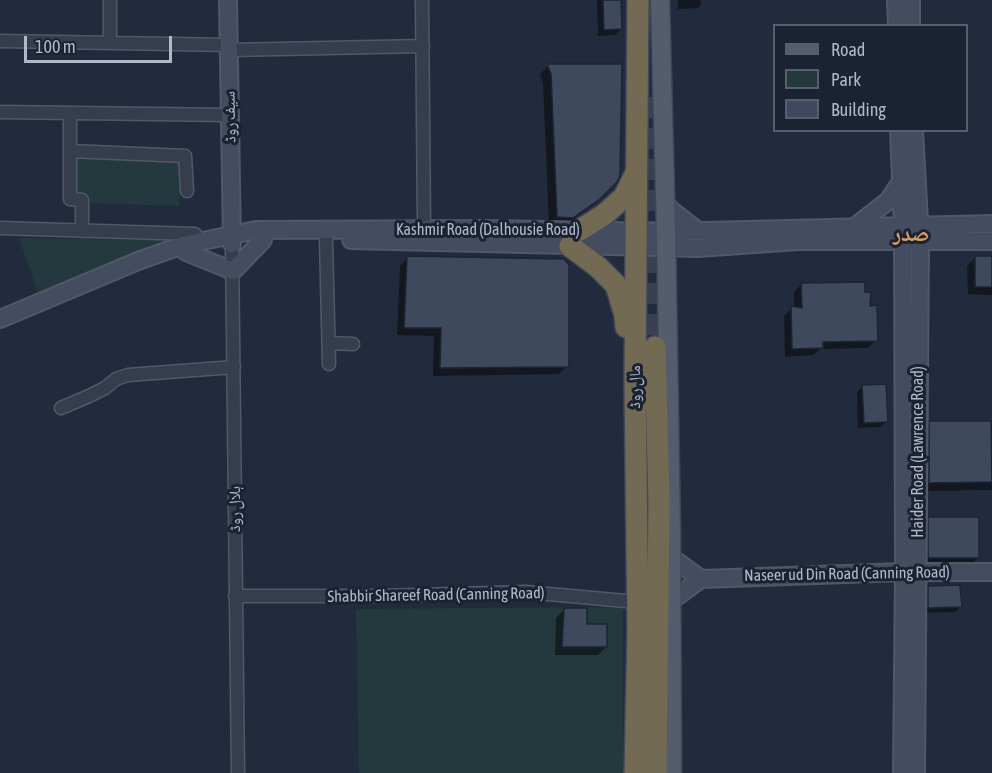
<!DOCTYPE html>
<meta charset="utf-8">
<style>
body{margin:0}
#map{position:relative;width:992px;height:773px;overflow:hidden;background:#222b3d;font-family:"Asap Condensed",sans-serif}
canvas{display:block}
.legend{position:absolute;left:773px;top:24px;width:195px;height:108px;box-sizing:border-box;background:#1b2232;border:2px solid #575e6e;margin:0;padding:8px 10px;list-style:none;font-size:18px;color:#b2b8c9}
.legend li{display:flex;align-items:center;gap:12px;height:30px}
.legend b{width:30px;border:2px solid #575e6e}
.scale{position:absolute;left:24px;top:36px;width:148px;height:27px;box-sizing:border-box;border:3px solid #b2b8c9;border-top:0;padding-left:8px;font-size:18px;line-height:21px;white-space:nowrap;color:#b2b8c9;-webkit-text-stroke:4px #1b2232;paint-order:stroke}
</style>
<div id="map">
<canvas width="992" height="773"></canvas>
<ul class="legend">
<li><b style="height:8px;background:#545c6d"></b>Road</li>
<li><b style="height:16px;background:#24393e"></b>Park</li>
<li><b style="height:16px;background:#3e495d"></b>Building</li>
</ul>
<div class="scale">100 m</div>
</div>
<script>
const g = document.querySelector('canvas').getContext('2d');
g.lineJoin = 'round';
function paint(path, color) { g.fillStyle = color; g.fill(path, 'evenodd'); }
const shape = rows => new Path2D(rows.map(r => 'M' + r).join(''));
function strokePath(path, color, width, dash) { g.strokeStyle = color; g.lineWidth = width; g.lineCap = dash ? 'butt' : 'round'; g.setLineDash(dash || []); g.stroke(path); }
function drawText(font, color, halo, rows, align = 'center') {
  g.font = font + ' "Asap Condensed","Noto Naskh Arabic",sans-serif'; g.lineWidth = 6; g.setLineDash([]); g.textBaseline = 'middle'; g.strokeStyle = halo; g.fillStyle = color; for (const [text, x, y, turn = 0] of rows) {
    g.save(); g.translate(x, y); g.rotate((+turn || 0) * Math.PI / 180); g.textAlign = isNaN(turn) ? turn : align; if (halo) g.strokeText(text, 0, 0); g.fillText(text, 0, 0); g.restore();
  }
}
const green = shape([
 [77,156,181,161,179,206,88,203,87,195,75,194],
 [19,238,168,240,38,293],
 [623,607,623,773,359,773,356,609]
]);
const shadow = shape([
 [597,0,620,0,621,29,615,35,598,36],
 [678,0,700,0,701,5,698,8,678,9],
 [548,66,616,181,590,207,564,226,549,224,543,83,540,74],
 [976,257,992,257,992,295,968,294,967,266],
 [408,258,567,366,559,374,433,376,434,336,397,335,400,266],
 [802,284,864,294,876,340,868,348,820,349,813,355,785,357,784,316,792,308,794,308,794,292],
 [863,386,887,421,880,427,858,428,857,392],
 [930,422,992,454,992,490,921,491,921,430],
 [929,518,978,558,969,566,920,565,921,527],
 [929,587,961,606,955,612,923,613,923,592],
 [564,610,606,647,598,655,555,655,556,618]
]);
const building = shape([
 [603,0,621,0,622,29,604,30,603,0],
 [547,64,622,64,620,176,617,182,600,199,573,218,557,217,551,74,547,64],
 [407,256,564,259,569,265,569,367,440,368,441,328,404,328,407,256],
 [975,256,992,256,992,287,975,287,975,256],
 [865,282,865,292,871,292,870,306,877,305,878,341,823,342,823,348,792,349,791,306,802,308,801,283,865,282],
 [886,384,888,422,864,423,862,385,886,384],
 [929,421,991,421,992,482,929,483,929,421],
 [928,517,979,517,979,558,928,558,928,517],
 [960,585,962,607,928,608,928,586,960,585],
 [564,608,587,608,587,624,607,624,607,647,562,647,564,608]
]);
const highwayTunnel = shape([
 [654,97,655,347]
]);
const street = shape([
 [110,0,110,43],
 [422,0,424,229],
 [0,41,229,45],
 [229,50,423,46],
 [0,112,230,115],
 [70,113,70,199,82,200,82,231],
 [70,151,185,156,187,191],
 [0,228,195,234],
 [326,240,329,364],
 [232,245,238,773],
 [329,343,353,344],
 [61,408,89,396,105,388,116,379,128,375,234,367],
 [235,596,380,596,526,592,637,602]
]);
const secondary = shape([
 [228,0,232,244],
 [896,0,897,26],
 [911,26,911,0],
 [899,130,903,227,904,572,902,773],
 [914,130,920,241,916,773],
 [665,202,671,210,698,231],
 [853,228,888,201,900,183],
 [351,240,698,248,798,241,992,241],
 [186,252,233,271,263,240],
 [0,319,138,261,183,245,256,230,487,229,666,232,992,224],
 [671,557,701,579],
 [671,601,701,579,904,572,992,572]
]);
const primary = shape([
 [660,0,666,232,671,533,672,773]
]);
const highway = shape([
 [580,230,605,214,624,197,635,175],
 [570,246,598,267,616,285,625,315,626,327],
 [655,347,659,502,656,773],
 [635,773,638,631,635,381,638,0]
]);
const streetNames = [
 ["سیف روڈ",230,117,-91],
 ["Kashmir Road (Dalhousie Road)",488,230],
 ["مال روڈ",635,387,-90],
 ["Haider Road (Lawrence Road)",918,452,-90],
 ["ہلال روڈ",235,509,-90],
 ["Naseer ud Din Road (Canning Road)",847,574,-1],
 ["Shabbir Shareef Road (Canning Road)",436,595,-1]
];
const districtNames = [
 ["صدر",911,234]
];
paint(green, '#24393e');
paint(shadow, '#0007');
paint(building, '#3e495d');
strokePath(building, '#1d2434', 1.5);
strokePath(highwayTunnel, '#384052', 21, [21, 10]);
strokePath(street, '#515868', 15);
strokePath(secondary, '#515868', 20);
strokePath(primary, '#3f4656', 21);
strokePath(highway, '#414858', 24);
strokePath(street, '#363d4d', 12);
strokePath(secondary, '#444c60', 16);
strokePath(primary, '#545c6d', 18);
strokePath(highway, '#736a53', 21);
drawText('16px', '#b2b8c9', '#1b2232', streetNames);
drawText('bold 22px', '#d89e5d', '#1b2232', districtNames);
</script>
